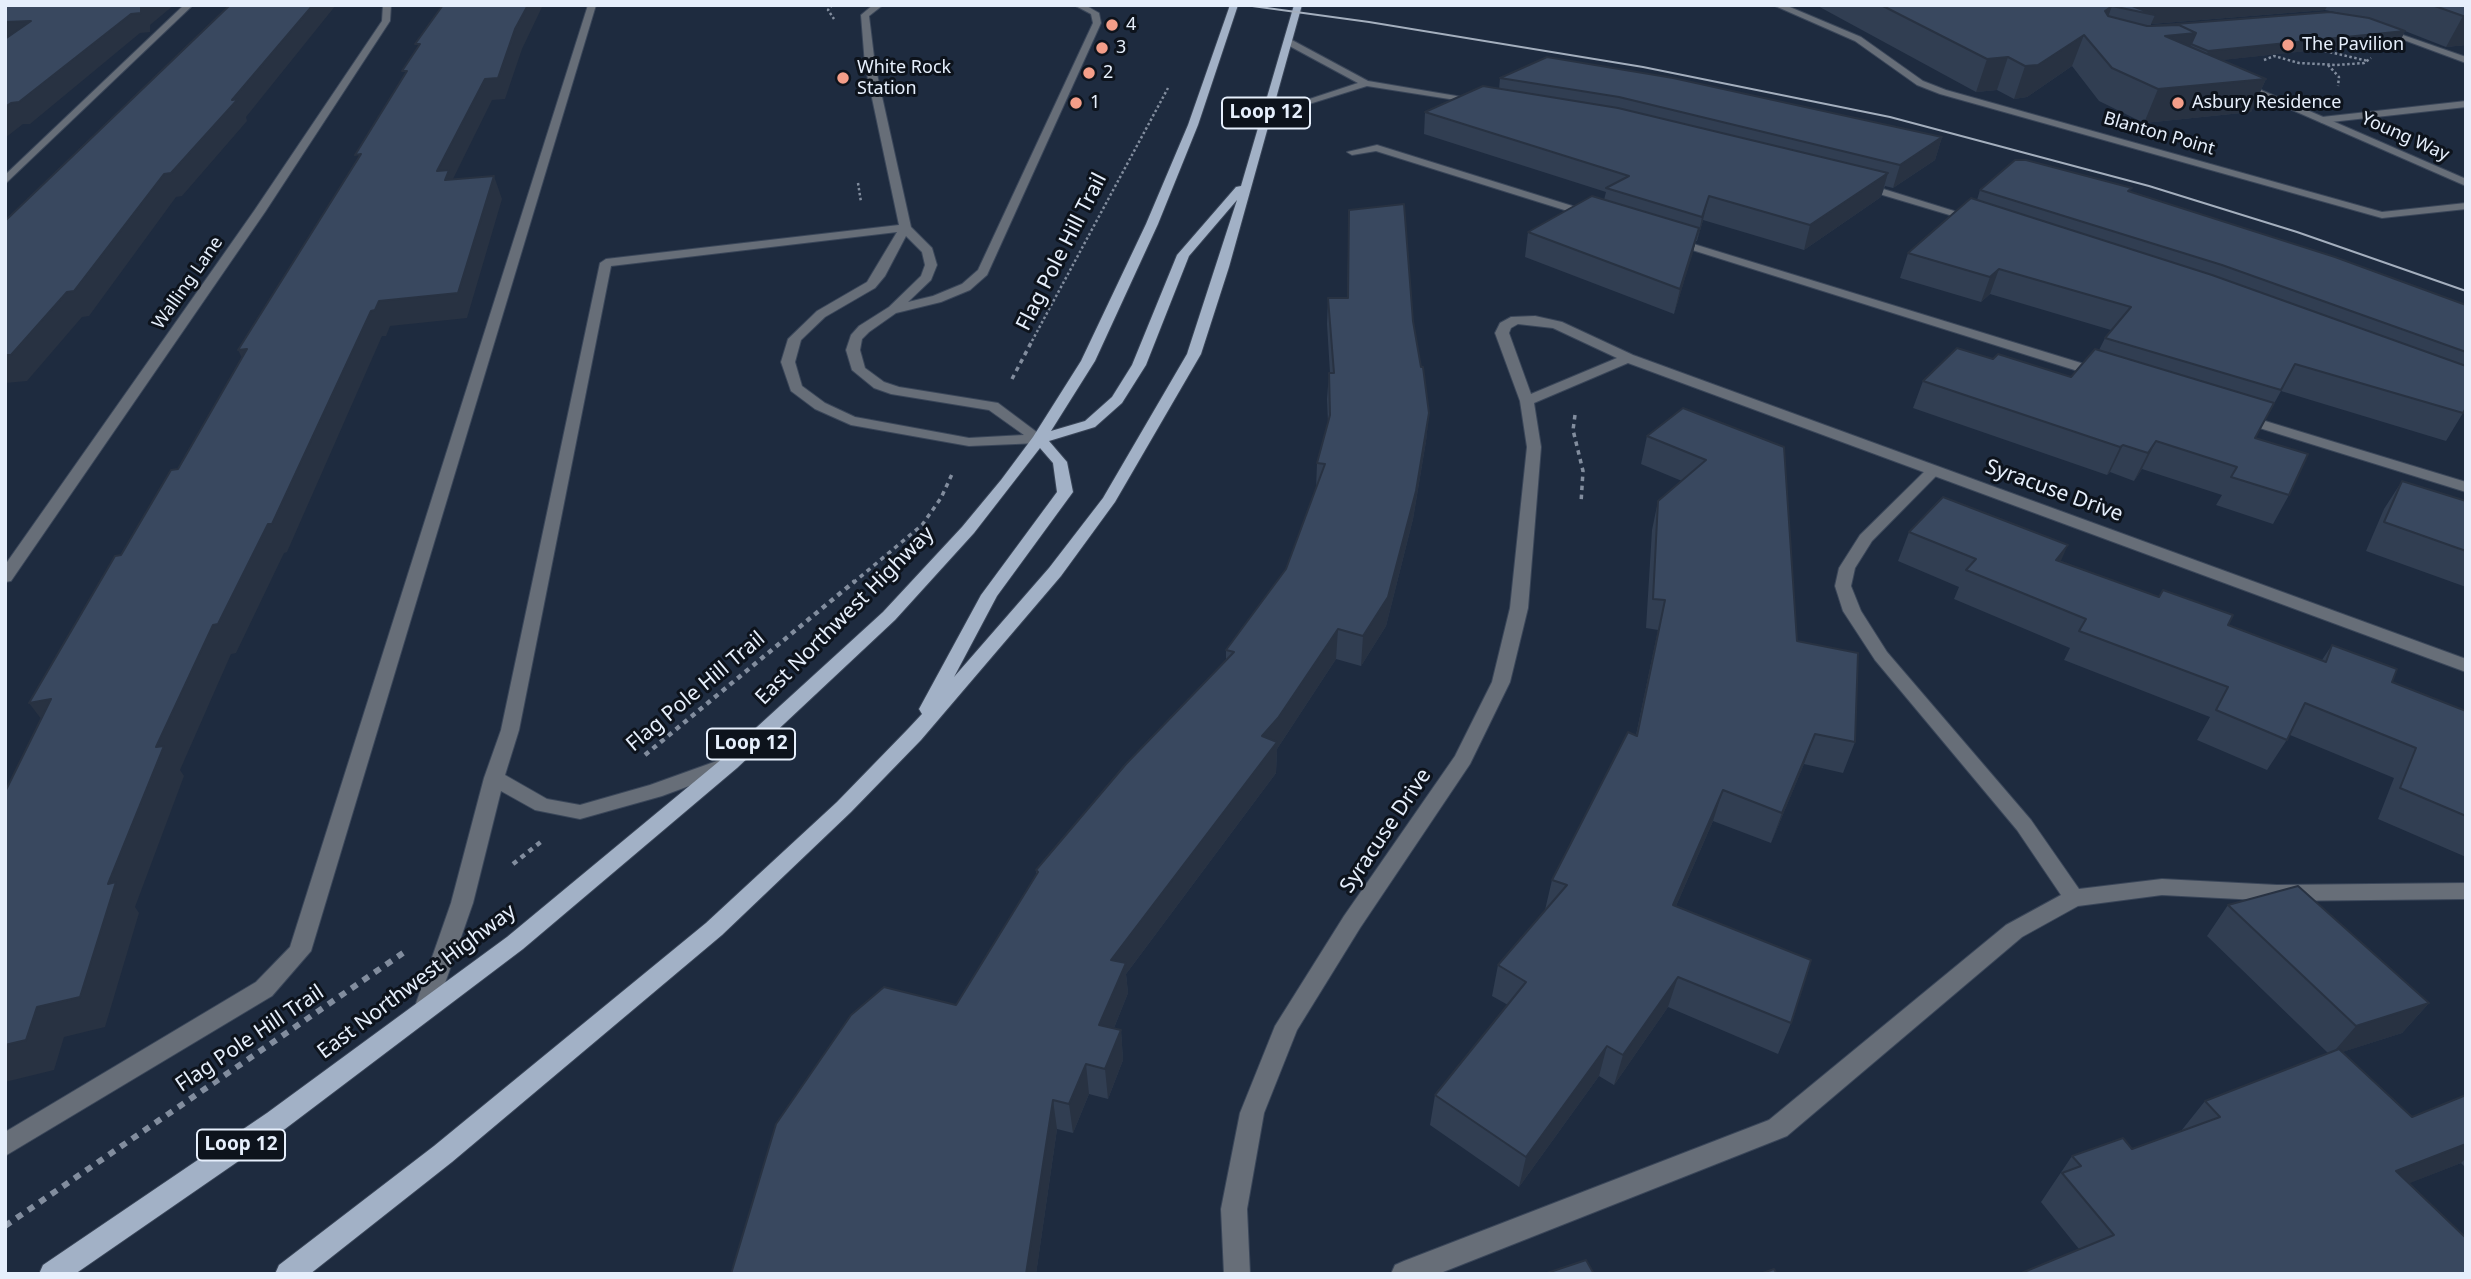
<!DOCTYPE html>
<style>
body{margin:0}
#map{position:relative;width:2471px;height:1279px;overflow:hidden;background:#1e2b3f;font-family:"Noto Sans",sans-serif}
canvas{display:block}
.frame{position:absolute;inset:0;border:7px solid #e6effc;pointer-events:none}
</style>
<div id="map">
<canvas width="2471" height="1279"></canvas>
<div class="frame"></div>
</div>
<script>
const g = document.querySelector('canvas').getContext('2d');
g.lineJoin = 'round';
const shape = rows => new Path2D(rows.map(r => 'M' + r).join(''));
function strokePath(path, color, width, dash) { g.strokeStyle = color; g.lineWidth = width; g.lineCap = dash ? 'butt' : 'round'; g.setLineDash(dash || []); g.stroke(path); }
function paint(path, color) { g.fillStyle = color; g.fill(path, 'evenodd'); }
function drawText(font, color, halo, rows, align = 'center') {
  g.font = font + ' "Noto Sans",sans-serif'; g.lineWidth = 6; g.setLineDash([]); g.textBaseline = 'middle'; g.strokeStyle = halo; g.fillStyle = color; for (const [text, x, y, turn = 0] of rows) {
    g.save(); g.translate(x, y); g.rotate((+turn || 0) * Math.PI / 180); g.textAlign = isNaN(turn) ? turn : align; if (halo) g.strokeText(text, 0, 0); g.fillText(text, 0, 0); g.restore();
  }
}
const pathFar3 = shape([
 [832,5,828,10,834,19],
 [2325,51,2368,61],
 [2264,60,2274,56,2299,63,2337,65,2364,63,2371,58],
 [2328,65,2339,77,2338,86],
 [858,183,861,202],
 [1032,341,1168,88]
]);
const pathFar2 = shape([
 [1012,379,1033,339],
 [1575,415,1573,430,1583,471,1581,503],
 [853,583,922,525,941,498,953,472]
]);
const pathFar1 = shape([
 [645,755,855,581],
 [513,864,542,841]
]);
const path = shape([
 [5,1226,403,953]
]);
const service = shape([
 [184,5,193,5,5,184,5,175,184,5],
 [588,5,596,5,311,951,272,996,5,1156,5,1132,256,982,290,947,588,5],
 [873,5,883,5,869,16,875,65,911,227,932,248,937,265,931,280,908,302,933,296,962,284,978,270,1093,23,1091,14,1074,5,1085,5,1099,13,1101,23,987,275,970,290,941,302,896,313,869,332,862,339,860,350,865,368,884,382,899,387,998,403,1046,439,1039,443,969,446,851,425,815,409,791,391,781,362,788,339,817,311,867,282,897,232,611,266,519,730,505,775,547,799,580,805,650,785,728,757,735,759,738,764,735,769,662,796,580,819,535,810,501,791,473,903,436,1009,433,1016,425,1019,417,1016,414,1009,451,903,484,778,501,730,600,263,606,259,899,225,865,65,861,15,873,5],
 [906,236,922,252,925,265,921,276,889,307,859,326,851,335,846,350,852,370,874,388,891,394,989,410,1024,435,969,438,855,417,825,403,802,386,795,362,801,340,825,317,875,288,885,276,906,236],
 [1773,5,1785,5,1861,37,1923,81,1946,90,2382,212,2466,203,2466,209,2382,218,1940,94,1917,85,1855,41,1773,5],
 [2377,26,2466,57,2466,63,2377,30,2377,26],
 [2466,101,2466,107,2322,123,2317,120,2322,117,2466,101],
 [1377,145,1598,214,1600,216,1590,218,1376,151,1352,155,1347,152,1377,145],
 [1674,238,2107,371,2109,374,2107,377,2097,377,1670,243,1668,241,1674,238],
 [2242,414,2466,482,2466,492,2237,421,2237,415,2242,414],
 [1933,466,1941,471,1872,541,1855,568,1851,586,1861,611,1887,652,2031,820,2079,889,2162,879,2277,885,2466,883,2466,899,2277,901,2162,895,2078,906,2022,937,1787,1136,1438,1274,1391,1274,1395,1265,1404,1261,1769,1120,2006,925,2061,895,2017,830,1875,660,1843,611,1835,586,1839,568,1860,535,1928,468,1933,466]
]);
const minor = shape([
 [1284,39,1290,39,1368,81,1486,101,1481,104,1367,86,1261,119,1261,115,1358,83,1284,43,1284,39],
 [2238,80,2466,179,2466,186,2235,85,2233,83,2238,80],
 [1856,183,1864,183,1983,220,1973,222,1856,187,1856,183],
 [1535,316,1562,322,1633,355,2466,659,2466,672,1628,363,1534,403,1541,447,1528,608,1510,682,1470,764,1360,928,1297,1030,1264,1113,1247,1209,1250,1274,1224,1274,1221,1209,1240,1113,1275,1026,1344,916,1455,756,1492,682,1510,608,1527,447,1520,401,1495,333,1500,323,1511,317,1535,316],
 [1518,324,1553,328,1617,358,1531,394,1509,333,1511,328,1518,324]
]);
const tertiary = shape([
 [383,5,391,5,390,21,265,212,11,581,5,582,5,565,254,211,382,21,383,5]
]);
const primary = shape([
 [1230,5,1238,5,1198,125,1158,224,1095,361,1051,431,1085,421,1112,397,1132,365,1177,255,1236,187,1241,186,1294,5,1302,5,1229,267,1201,354,1115,502,1061,576,921,740,851,812,722,935,452,1162,310,1274,275,1274,279,1265,434,1146,706,923,837,802,907,730,922,714,919,709,981,595,1057,492,1053,463,1040,448,974,533,895,620,737,768,523,949,285,1129,75,1274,39,1274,43,1265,267,1113,507,937,723,758,883,612,962,527,1001,480,1033,437,1081,361,1146,224,1188,125,1230,5],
 [1237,200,1187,354,1103,498,1049,568,954,677,997,596,1073,492,1067,462,1049,441,1095,427,1122,403,1146,365,1189,256,1237,200]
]);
const tram = shape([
 [1245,5,1369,22,1643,67,1890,117,2149,186,2297,232,2466,291]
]);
const wall = shape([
 [1816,5,2466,5,2466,45,2446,47,2405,31,2400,41,2221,60,2266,79,2251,112,2144,123,2099,101,2072,66,2027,97,2014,99,1997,90,1976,92],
 [2325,10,2349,15,2151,25,2151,24],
 [1500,78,1942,137,1935,160,1893,188,1885,186,1881,197,1804,250,1703,220,1697,241,1696,241,1674,314,1525,257,1528,232,1604,200,1606,192,1424,134,1425,112,1499,89],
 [1980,190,2130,192,2466,305,2466,408,2446,441,2281,391,2255,438,2289,495,2273,524,2216,505,2222,495,2142,469,2134,481,2110,472,2107,475,1913,408,1923,381,1993,359,2071,377,2099,350,2105,338,2111,330,1990,294,1981,302,1900,278,1908,253,1977,200],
 [1349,210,1413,321,1429,413,1426,441,1413,519,1386,626,1361,666,1336,659,1277,749,1276,773,1126,974,1128,993,1114,1028,1121,1030,1123,1060,1108,1099,1089,1094,1073,1133,1057,1129,1036,1274,731,1274,956,1005,1036,875,1036,870,1226,660,1226,650,1286,569,1316,489,1317,463,1328,423,1327,399,1329,373,1330,373,1327,324,1328,298,1347,298],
 [1683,408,1797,641,1855,742,1843,773,1804,764,1771,843,1713,821,1676,906,1791,1023,1778,1054,1668,1007,1614,1085,1599,1076,1519,1187,1430,1125,1435,1095,1508,1005,1492,996,1498,965,1545,910,1552,880,1636,735,1658,630,1646,628,1652,530,1658,501,1682,481,1641,464,1647,436],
 [2402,481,2466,501,2466,587,2366,551,2384,509],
 [1909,532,2061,562,2322,660,2332,645,2392,682,2466,711,2466,857,2378,819,2394,778,2290,735,2267,770,2197,740,2210,717,2064,660,2070,648,1954,599,1959,587,1898,561],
 [2228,905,2429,1003,2402,1033,2342,1052,2412,1117,2466,1095,2466,1168,2461,1163,2409,1183,2079,1249,2041,1202,2072,1156,2132,1149,2181,1131,2205,1101,2328,1053,2207,936]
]);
const shadedWall = shape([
 [141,5,174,5,150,25,150,32,140,33,30,124,23,124,5,138,5,107],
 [313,5,336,5,246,117,247,121,182,196,176,197,89,316,82,317,27,381,5,383,5,355,164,174,232,100],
 [528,5,543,5,522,49,505,99,492,100,453,179,458,193,437,171,485,79,515,29],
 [2130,5,2328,5,2325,10,2151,24,2155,15],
 [2112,6,2101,36,2105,11],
 [2463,16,2466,16,2466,45,2446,47],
 [31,21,5,43,5,22],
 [2405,31,2400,41,2204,62,2208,51],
 [2196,33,2183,64,2165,36],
 [2084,35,2072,66,2027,97,2014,99,2025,66],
 [2008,57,1997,90,1976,92,1987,59],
 [2266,79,2251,112,2144,123,2158,89],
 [1942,137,1935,160,1893,188,1900,165],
 [1888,173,1881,197,1804,250,1810,225],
 [494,176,502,199,467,318,390,326,386,336,382,336,287,552,284,553,236,653,231,654,180,770,184,776,135,907,139,913,105,1027,64,1037,54,1070,5,1082,5,1045,37,1007,108,884,156,747,213,625,371,311],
 [1709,196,1703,220,1697,241,1702,217],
 [1699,228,1693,253,1674,314,1680,289],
 [1999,269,1990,294,1981,302,1990,277],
 [247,349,251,376,238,350],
 [1429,413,1426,441,1413,519,1386,626,1361,666,1363,636],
 [2156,441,2142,469,2134,481,2148,453],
 [2123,445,2110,472,2107,475,2120,447],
 [2068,545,2055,574,2056,560],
 [1338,629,1336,659,1277,749,1276,773,1126,974,1128,993,1103,1055,1099,1025,1111,960,1262,736],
 [51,699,51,732,29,703],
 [1815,734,1804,764,1771,843,1782,813],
 [1723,790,1713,821,1663,936,1673,905],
 [1678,977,1668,1007,1614,1085,1623,1055],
 [2429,1003,2402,1033,2330,1056,2356,1026],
 [1121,1030,1123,1060,1108,1099,1105,1069],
 [1607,1046,1599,1076,1519,1187,1526,1157],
 [1086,1064,1089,1094,1073,1133,1069,1104],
 [1053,1100,1057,1129,1036,1274,1026,1274],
 [2466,1144,2466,1158,2461,1163,2367,1200,2396,1171]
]);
const building = shape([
 [5,5,141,5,141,13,131,14,19,102,11,103,5,107,5,39,31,21,5,22,5,5],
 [230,5,313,5,232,100,238,99,171,173,164,174,74,291,67,292,11,355,5,355,5,221,230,5],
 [443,5,528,5,515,29,498,78,485,79,437,171,449,170,445,180,494,176,458,293,379,301,375,310,371,311,272,524,268,524,218,624,213,625,156,747,164,746,108,884,116,882,80,997,37,1007,26,1040,5,1045,5,792,51,699,29,703,115,556,121,555,171,470,178,469,247,349,238,350,361,154,355,155,407,71,402,71,420,44,415,44,443,5],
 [1881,5,2130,5,2155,15,2112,6,2105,11,2108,16,2147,26,2179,25,2196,33,2165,36,2266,79,2158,89,2112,68,2084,35,2038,65,2025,66,2008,57,1987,59,1881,5],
 [2432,5,2466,5,2466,16,2463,16,2432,5],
 [2330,12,2369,18,2405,31,2208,51,2191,44,2196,33,2179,25,2150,26,2330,12],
 [1547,57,1673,78,1942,137,1900,165,1619,97,1500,78,1547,57],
 [1483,86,1618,108,1888,173,1810,225,1709,196,1702,217,1606,188,1629,176,1425,112,1483,86],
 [2015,160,2026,160,2132,188,2128,191,2335,257,2466,305,2466,352,2222,265,1980,190,2015,160],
 [1592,196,1699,228,1680,289,1528,232,1592,196],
 [1971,198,2212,275,2466,366,2466,408,2463,413,2295,364,2281,390,2105,338,2131,307,1999,269,1990,277,1908,253,1971,198],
 [1404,204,1413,321,1421,367,1423,367,1429,413,1416,491,1388,597,1363,636,1338,629,1278,718,1262,736,1277,742,1111,960,1126,963,1099,1025,1121,1030,1105,1069,1086,1064,1069,1104,1053,1100,1026,1274,731,1274,776,1124,851,1015,884,987,956,1005,1038,872,1036,870,1126,764,1234,652,1226,650,1286,569,1325,464,1317,463,1330,415,1329,373,1334,373,1328,298,1348,298,1349,210,1404,204],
 [1957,348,1993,359,1998,354,2071,377,2095,349,2274,403,2255,438,2308,454,2289,495,2231,477,2237,467,2156,441,2148,453,2123,445,2120,447,1923,381,1957,348],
 [1683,408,1784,447,1797,641,1858,653,1855,742,1815,734,1782,813,1723,790,1673,905,1811,960,1791,1023,1678,977,1623,1055,1607,1046,1526,1157,1435,1095,1526,982,1498,965,1567,885,1552,880,1628,732,1637,736,1665,600,1653,599,1658,501,1706,460,1647,436,1683,408],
 [2402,481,2466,501,2466,551,2384,522,2402,481],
 [1943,497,2068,545,2056,560,2159,597,2163,590,2233,615,2228,625,2326,662,2332,645,2397,669,2392,682,2466,711,2466,816,2400,788,2416,748,2305,703,2287,740,2216,710,2228,687,2079,631,2086,619,1966,570,1976,559,1909,532,1943,497],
 [2298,886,2429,1003,2356,1026,2228,905,2298,886],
 [2339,1049,2412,1117,2466,1095,2466,1144,2396,1171,2466,1238,2466,1274,2019,1274,2114,1235,2062,1173,2081,1166,2072,1156,2123,1138,2132,1149,2220,1117,2205,1101,2339,1049],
 [1586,1260,1594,1274,1544,1274,1586,1260],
 [1774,1269,1777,1274,1760,1274,1774,1269]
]);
const markers = [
 [1112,25,7,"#f49e89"],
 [2288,45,7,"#f49e89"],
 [1102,48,7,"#f49e89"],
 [1089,73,7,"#f49e89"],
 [843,78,7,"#f49e89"],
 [1076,103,7,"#f49e89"],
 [2178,103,7,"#f49e89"]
];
const farPoinames = [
 ["4",1126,25],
 ["The Pavilion",2302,45],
 ["3",1116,48],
 ["White Rock",857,68],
 ["Station",857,89],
 ["2",1103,73],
 ["1",1090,103],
 ["Asbury Residence",2192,103]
];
const farStreetnames = [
 ["Blanton Point",2159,134,16],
 ["Young Way",2405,137,24],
 ["Walling Lane",188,283,-55]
];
const shields = [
 [1266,113,88],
 [751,744,88],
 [241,1145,88]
];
const shieldNames = [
 ["Loop 12",1266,113],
 ["Loop 12",751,744],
 ["Loop 12",241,1145]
];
const streetNames = [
 ["Flag Pole Hill Trail",1062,252,-63],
 ["Syracuse Drive",2054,491,20],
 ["East Northwest Highway",845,616,-45],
 ["Flag Pole Hill Trail",696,692,-40],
 ["Syracuse Drive",1386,831,-56],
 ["East Northwest Highway",417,982,-37],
 ["Flag Pole Hill Trail",250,1039,-34]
];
strokePath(service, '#3a4659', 2);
strokePath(minor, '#3a4659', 2);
strokePath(tertiary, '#3a4659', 2);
strokePath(primary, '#3a4659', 2);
strokePath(pathFar3, '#828d9e', 2.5, [2.5, 2.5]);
strokePath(pathFar2, '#828d9e', 3.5, [4.5, 4.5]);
strokePath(pathFar1, '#828d9e', 4.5, [5, 5]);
strokePath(path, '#828d9e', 6, [7, 7]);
paint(service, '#676e78');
paint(minor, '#676e78');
paint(tertiary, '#676e78');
paint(primary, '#a2b1c6');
strokePath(tram, '#a4afbe', 2);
paint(wall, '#313e52');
paint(shadedWall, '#283242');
paint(building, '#39485f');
strokePath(building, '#283242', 2);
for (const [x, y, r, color] of markers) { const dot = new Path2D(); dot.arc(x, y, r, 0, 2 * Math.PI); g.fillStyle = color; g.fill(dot); strokePath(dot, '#0d131c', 2.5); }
drawText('18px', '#e6effc', '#0d131c', farPoinames, 'left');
drawText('18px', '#e6effc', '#0d131c', farStreetnames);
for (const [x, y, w] of shields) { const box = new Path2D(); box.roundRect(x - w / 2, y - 15.5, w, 31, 5); g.fillStyle = '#0d131c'; g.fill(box); strokePath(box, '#e6effc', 2); }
drawText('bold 19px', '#e6effc', null, shieldNames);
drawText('21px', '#e6effc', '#0d131c', streetNames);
</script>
